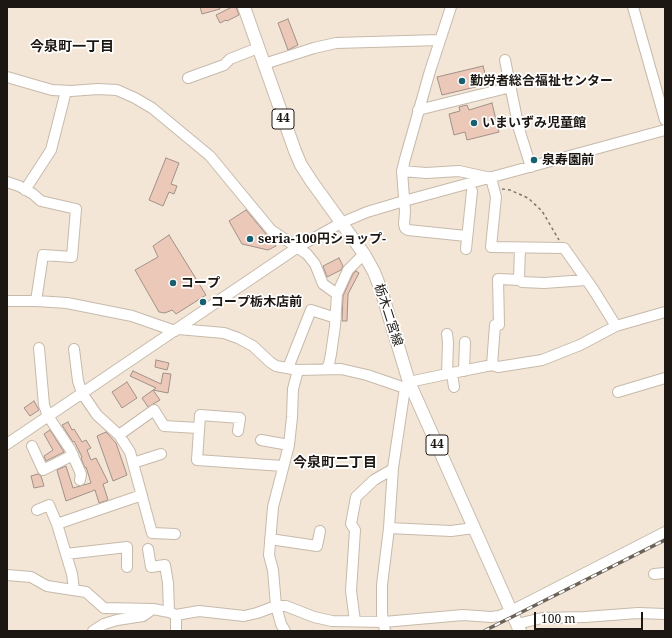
<!DOCTYPE html>
<meta charset="utf-8">
<style>
body{margin:0}
#map{position:relative;width:672px;height:638px;overflow:hidden;background:#f3e6d6;font-family:"Noto Serif",serif}
canvas{display:block}
.frame{position:absolute;inset:0;border:8px solid #1c1712;pointer-events:none}
.scale{position:absolute;left:534px;top:612px;width:109px;height:18px;box-sizing:border-box;border:2px solid #1c1712;border-top:0;padding-left:5px;font-size:12px;line-height:14px;white-space:nowrap;color:#1c1712;-webkit-text-stroke:3px #fff;paint-order:stroke}
</style>
<div id="map">
<canvas width="672" height="638"></canvas>
<div class="frame"></div>
<div class="scale">100 m</div>
</div>
<script>
const g = document.querySelector('canvas').getContext('2d');
g.lineJoin = 'round';
function paint(path, color) { g.fillStyle = color; g.fill(path, 'evenodd'); }
const shape = rows => new Path2D(rows.map(r => 'M' + r).join(''));
function strokePath(path, color, width, dash) { g.strokeStyle = color; g.lineWidth = width; g.lineCap = dash ? 'butt' : 'round'; g.setLineDash(dash || []); g.stroke(path); }
function drawText(font, color, halo, rows, align = 'center') {
  g.font = font + ' "Noto Serif","Noto Sans JP",serif'; g.lineWidth = 3.5; g.setLineDash([]); g.textBaseline = 'middle'; g.strokeStyle = halo; g.fillStyle = color; for (const [text, x, y, turn = 0] of rows) {
    g.save(); g.translate(x, y); g.rotate((+turn || 0) * Math.PI / 180); g.textAlign = isNaN(turn) ? turn : align; if (halo) g.strokeText(text, 0, 0); g.fillText(text, 0, 0); g.restore();
  }
}
const building = shape([
 [200,7,219,7,220,9,202,14,200,7],
 [232,7,236,7,239,15,227,21,226,20,220,23,216,15,232,7],
 [288,19,298,45,288,50,278,23,288,19],
 [483,66,488,84,442,95,437,77,483,66],
 [492,103,499,132,467,140,465,132,454,135,449,114,460,111,459,107,467,105,469,110,492,103],
 [166,158,179,163,171,184,177,186,174,194,169,192,163,206,149,200,166,158],
 [246,210,266,234,270,237,276,246,268,250,242,244,229,221,246,210],
 [169,235,206,295,176,314,172,310,165,313,159,312,135,270,158,257,153,246,169,235],
 [339,258,343,266,341,270,327,277,323,266,339,258],
 [356,271,359,273,348,294,347,321,342,321,343,296,353,274,356,271],
 [156,360,169,363,167,370,155,367,156,360],
 [133,371,161,384,163,373,171,374,168,393,153,390,160,400,148,407,142,398,156,388,130,376,133,371],
 [127,382,137,398,122,408,112,392,127,382],
 [34,401,39,410,30,416,24,408,34,401],
 [68,422,72,430,74,429,82,442,86,440,91,448,87,450,91,460,96,458,108,482,103,484,108,500,99,503,95,490,66,501,57,470,66,466,73,488,91,483,86,467,85,468,81,458,82,457,74,441,73,442,62,425,68,422],
 [50,430,64,452,46,461,44,456,53,450,44,434,50,430],
 [106,432,116,443,127,475,113,481,97,436,106,432],
 [38,474,41,476,44,486,34,488,31,476,38,474]
]);
const path = shape([
 [502,189,510,190,528,198,542,211,559,240]
]);
const minor = shape([
 [451,7,430,71,405,159,402,171,405,211,404,224,405,228,408,230,466,236],
 [633,7,665,120],
 [505,60,519,129,531,167],
 [264,64,314,48,336,43,440,40],
 [7,77,52,90,71,91,98,89,117,90,135,98,152,108,210,156,271,230,307,254,315,264,323,284,337,294],
 [188,78,224,65,230,59,258,48],
 [418,110,511,87],
 [402,171,426,173,459,171,491,178,496,197,491,247,564,248,593,289,616,326,665,312],
 [7,182,19,186,33,194,41,201,76,209,72,257,43,255,36,301],
 [25,190,51,150,66,91],
 [520,248,519,278,522,282,544,283,586,280],
 [466,249,472,191],
 [7,301,36,301,67,303,132,316,175,331],
 [178,329,224,333,238,338,253,346,270,362,276,366,298,370],
 [447,334,448,342,447,374],
 [39,348,44,405,48,416,70,449,81,474,80,480],
 [74,349,78,381,82,393,97,415,119,435,154,410,164,426,198,428],
 [492,365,495,325,499,325,498,279,520,280],
 [288,368,311,310,336,318],
 [326,369,329,364,331,354,335,326,337,294,348,270,364,254],
 [464,371,465,342],
 [452,374,454,387],
 [618,392,665,378],
 [238,431,240,418,200,415,197,460,283,466],
 [119,435,130,452,152,533,175,534],
 [261,440,289,445],
 [7,444,298,247,341,223,367,212,404,201,665,130],
 [32,446,43,470,73,455],
 [133,463,161,454],
 [37,510,49,505,57,524,142,495],
 [57,524,72,574,74,590],
 [389,528,451,531,474,528],
 [270,539,317,546,320,531],
 [148,549,151,567,165,565,168,583,169,612],
 [66,554,127,547,127,567],
 [654,574,665,573],
 [7,575,31,577,47,586,86,592,104,608,153,609],
 [355,621,351,591,355,530,351,524,356,497,374,480,393,469],
 [517,624,542,618,585,617,638,613,665,614],
 [93,631,104,624,117,620,143,616,153,609,169,612,176,615,199,611,244,616,257,613,276,606,286,606,314,617,332,621,384,622,463,615,491,617,499,616,511,611,665,532],
 [176,631,176,615],
 [285,631,281,624,276,606,273,570,269,555,273,507,289,445,292,417,293,389,298,370,341,369,367,375,405,388],
 [385,631,382,614,382,585,389,528,393,468,405,388,409,382,447,374,492,365,498,367,542,360,580,345,616,326]
]);
const major = shape([
 [244,7,295,151,301,165,312,182,364,254,374,272,381,290,409,382,520,631]
]);
const rail = shape([
 [484,631,665,540]
]);
const markers = [
 [462,81,4,"#185f70"],
 [474,123,4,"#185f70"],
 [534,160,4,"#185f70"],
 [250,239,4,"#185f70"],
 [173,283,4,"#185f70"],
 [203,302,4,"#185f70"]
];
const shields = [
 [283,119,22],
 [437,445,22]
];
const shieldNames = [
 ["44",283,119],
 ["44",437,445]
];
const poiNames = [
 ["勤労者総合福祉センター",470,81],
 ["いまいずみ児童館",482,123],
 ["泉寿園前",542,160],
 ["seria-100円ショップ-",258,239],
 ["コープ",181,283],
 ["コープ栃木店前",211,302]
];
const streetNames = [
 ["栃木二宮線",388,315,72]
];
const neighbourhoodNames = [
 ["今泉町一丁目",72,47],
 ["今泉町二丁目",335,463]
];
paint(building, '#ebc8b8');
strokePath(building, '#a29088', 1);
strokePath(minor, '#c7baab', 12);
strokePath(major, '#c7baab', 14);
strokePath(path, '#7e756b', 1.5, [3, 3]);
strokePath(minor, '#fff', 10);
strokePath(major, '#fff', 12);
strokePath(rail, '#6b635a', 3.5);
strokePath(rail, '#fff', 2, [6]);
for (const [x, y, r, color] of markers) { const dot = new Path2D(); dot.arc(x, y, r, 0, 2 * Math.PI); g.fillStyle = color; g.fill(dot); strokePath(dot, '#fff', 1.5); }
for (const [x, y, w] of shields) { const box = new Path2D(); box.roundRect(x - w / 2, y - 10, w, 20, 3); g.fillStyle = '#fff'; g.fill(box); strokePath(box, '#1c1712', 1); }
drawText('bold 12px', '#1c1712', null, shieldNames);
drawText('bold 13px', '#1c1712', '#fff', poiNames, 'left');
drawText('13px', '#1c1712', '#fff', streetNames);
drawText('bold 14px', '#1c1712', '#fff', neighbourhoodNames);
</script>
